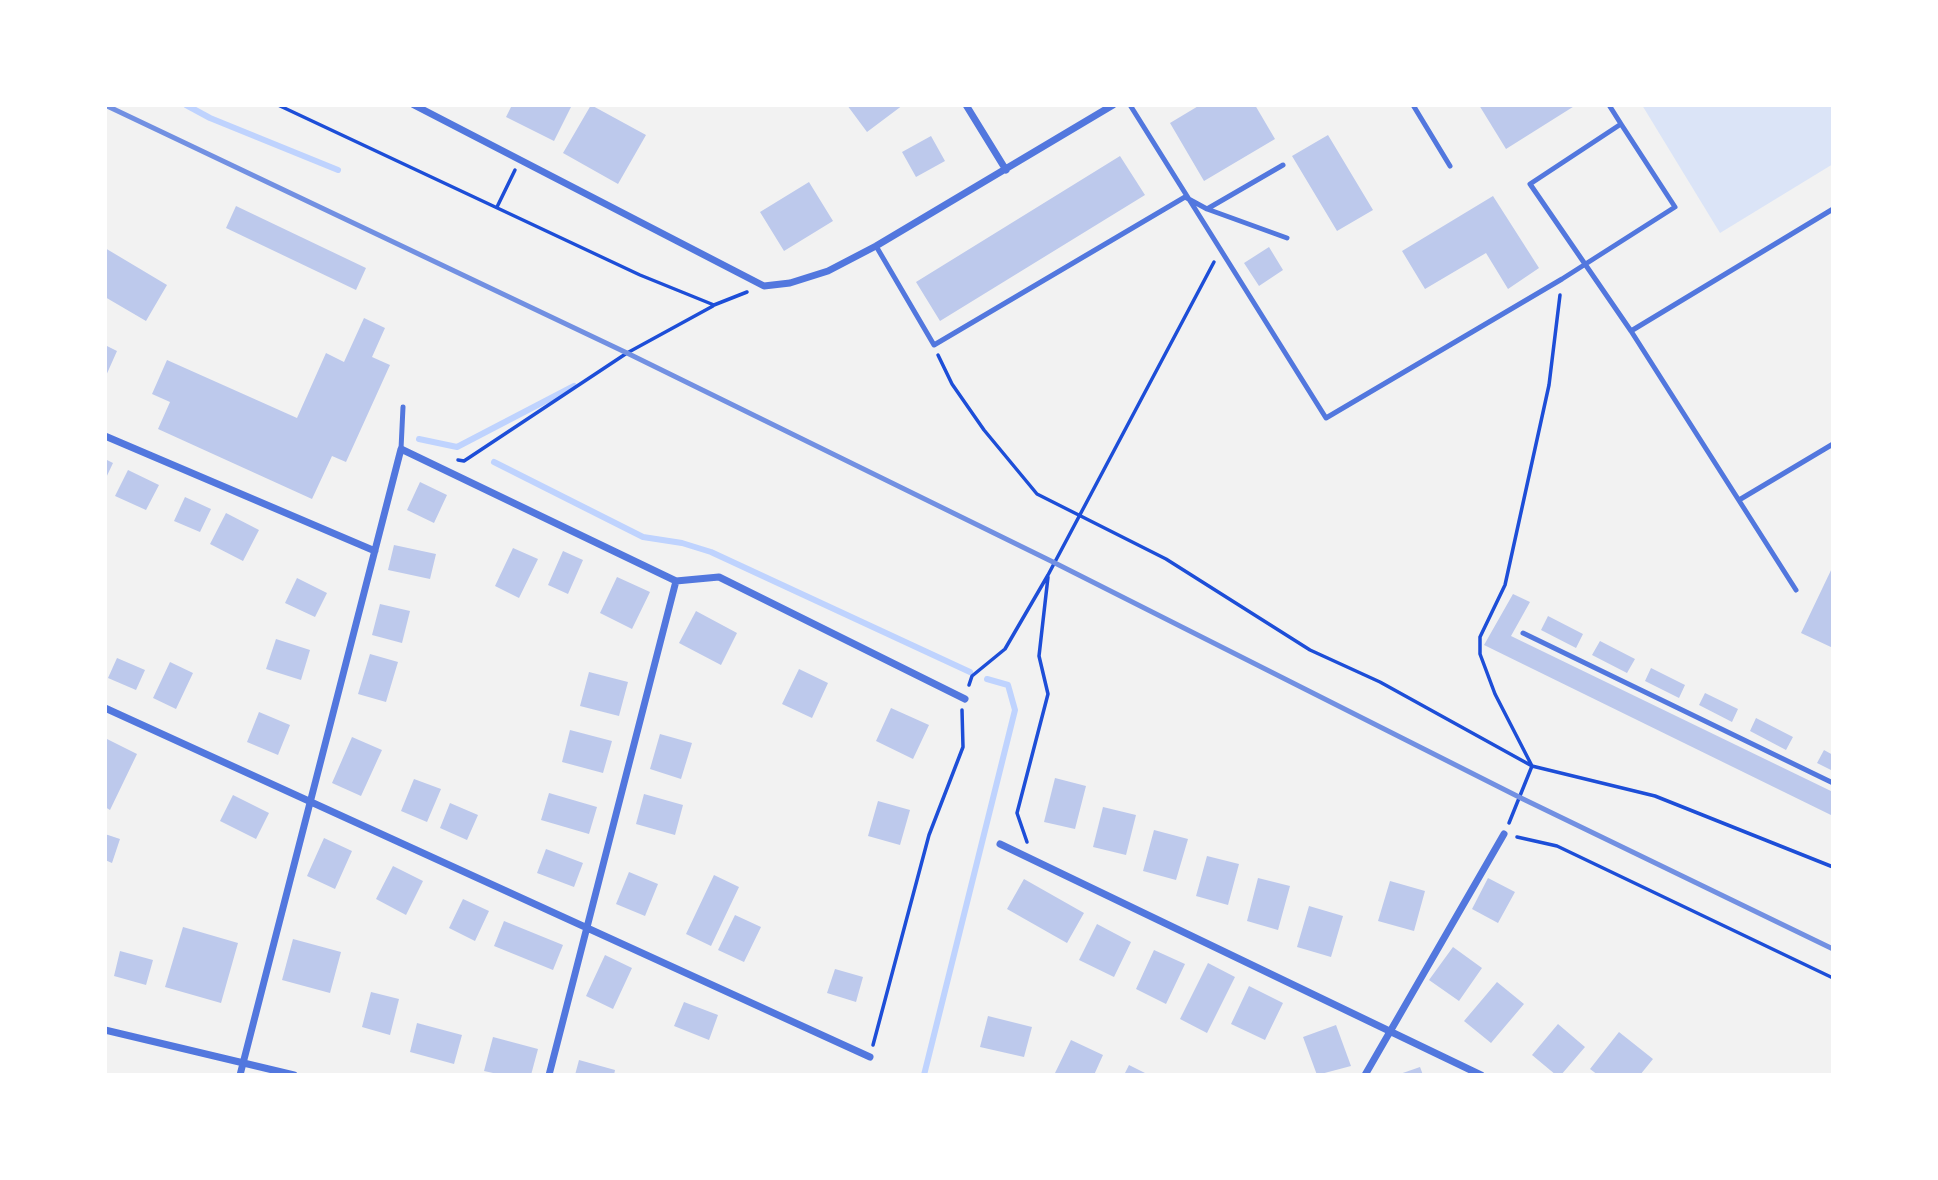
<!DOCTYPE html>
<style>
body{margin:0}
#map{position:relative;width:1938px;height:1180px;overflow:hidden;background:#f2f2f2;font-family:"Sofia Sans Condensed",sans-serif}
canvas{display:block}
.frame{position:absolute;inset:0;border:107px solid #fff;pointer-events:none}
</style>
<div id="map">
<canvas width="1938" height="1180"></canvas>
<div class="frame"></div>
</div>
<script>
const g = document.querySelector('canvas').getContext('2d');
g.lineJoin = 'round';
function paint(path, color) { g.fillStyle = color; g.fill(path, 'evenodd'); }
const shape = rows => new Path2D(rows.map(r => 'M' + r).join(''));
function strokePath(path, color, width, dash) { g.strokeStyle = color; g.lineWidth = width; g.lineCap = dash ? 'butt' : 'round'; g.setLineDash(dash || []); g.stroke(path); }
const green = shape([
 [1642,105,1833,105,1833,164,1720,233]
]);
const stream = shape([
 [186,105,210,118,338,170],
 [419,439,457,447,574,386],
 [494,462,643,537,682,543,711,552,970,672],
 [924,1075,1015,710,1008,685,987,679]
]);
const building = shape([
 [512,105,572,105,554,141,506,117],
 [591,105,646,135,618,184,563,153],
 [847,105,903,105,867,132],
 [1200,105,1255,105,1275,139,1204,181,1170,123],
 [1479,105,1576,105,1506,149],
 [1328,135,1373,210,1337,231,1292,156],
 [931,136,945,161,916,177,902,152],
 [1120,156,1145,195,940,321,916,282],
 [809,182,833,221,784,251,760,212],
 [1493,196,1539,268,1508,289,1486,253,1425,289,1402,251],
 [236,206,366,268,356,290,226,228],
 [1269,247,1283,270,1259,286,1244,263],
 [105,248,167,285,146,321,105,297],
 [364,318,385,328,372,357,390,365,346,462,332,456,312,499,158,429,170,402,152,394,167,360,297,418,326,353,344,362],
 [105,345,117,351,105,378],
 [105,459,113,463,105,480],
 [128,470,159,485,146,510,115,496],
 [420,482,447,495,434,523,407,510],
 [185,497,211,509,200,532,174,521],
 [226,513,259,530,243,561,210,544],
 [394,545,436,554,430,579,388,570],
 [513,548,538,559,519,598,495,586],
 [563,551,583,560,568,594,548,585],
 [1833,566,1833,648,1801,633],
 [617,577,650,592,632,629,600,613],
 [297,578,327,593,315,617,285,603],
 [1513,594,1530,602,1511,636,1833,792,1833,816,1484,645],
 [380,604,410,611,402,643,372,635],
 [696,611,737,633,721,665,679,643],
 [1548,616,1583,634,1576,648,1541,630],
 [276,639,310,650,301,680,266,669],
 [1600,641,1635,659,1627,673,1592,655],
 [370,654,398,662,386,702,358,694],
 [117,658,145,670,136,690,108,678],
 [170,662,193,673,176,709,153,698],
 [1651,668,1685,685,1679,698,1645,681],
 [799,669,828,683,812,718,782,704],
 [589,672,628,682,619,716,580,706],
 [1705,693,1738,709,1732,722,1699,705],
 [891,708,929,725,913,759,876,741],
 [259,712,290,725,278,755,247,742],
 [1756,718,1793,737,1786,750,1750,731],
 [570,730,612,741,603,773,562,762],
 [660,734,692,743,681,779,650,769],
 [352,737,382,750,361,796,332,783],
 [105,738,137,754,110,810,105,807],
 [1824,750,1833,755,1833,771,1817,763],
 [1055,778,1086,786,1075,829,1044,822],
 [414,779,441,789,427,822,401,811],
 [549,793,597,807,589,834,541,820],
 [644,794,683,805,675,835,636,824],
 [233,795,269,813,256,839,220,821],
 [878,801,910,810,900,845,868,836],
 [450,803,478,815,467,840,440,828],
 [1103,807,1136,815,1126,855,1093,847],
 [1154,830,1188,839,1176,880,1143,871],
 [105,834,120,839,112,863,105,860],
 [324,838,352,851,335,889,307,876],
 [546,849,583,863,574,887,537,873],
 [1207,856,1239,864,1228,905,1196,896],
 [393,866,423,881,406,915,376,899],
 [629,872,658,884,645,916,616,904],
 [714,875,739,887,711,946,686,934],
 [1258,878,1290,886,1278,930,1247,921],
 [1488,878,1515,892,1498,923,1472,909],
 [1024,879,1084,913,1067,943,1007,909],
 [1390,881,1425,891,1414,931,1378,921],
 [463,899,489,911,475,941,449,928],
 [1309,906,1343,916,1331,957,1297,947],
 [735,915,761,927,744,962,718,950],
 [504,921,563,945,553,970,494,946],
 [1097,924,1131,942,1114,977,1079,960],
 [183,927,238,943,221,1003,165,987],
 [293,939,341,952,330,993,282,980],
 [1453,947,1482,968,1459,1001,1429,980],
 [1154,950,1185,964,1166,1004,1136,989],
 [120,951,153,960,146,985,114,976],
 [605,955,632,968,613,1009,586,996],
 [1208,963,1235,977,1207,1033,1180,1019],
 [835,969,863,977,856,1002,827,993],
 [1497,982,1524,1004,1491,1043,1464,1021],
 [1249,986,1283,1003,1265,1040,1231,1024],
 [371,992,399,999,390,1035,362,1027],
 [684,1002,718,1015,709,1040,674,1026],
 [988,1016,1032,1027,1024,1057,980,1047],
 [417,1023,462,1035,454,1064,410,1052],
 [1558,1024,1585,1047,1561,1075,1556,1075,1532,1055],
 [1336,1025,1351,1066,1317,1075,1303,1037],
 [1619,1032,1653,1059,1640,1075,1598,1075,1590,1069],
 [493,1037,538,1049,531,1075,502,1075,484,1071],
 [1071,1040,1103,1055,1094,1075,1055,1073],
 [579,1060,615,1070,614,1075,575,1075],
 [1129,1065,1149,1075,1124,1075],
 [1420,1067,1423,1075,1397,1075]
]);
const path = shape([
 [278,105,640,275,714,305,747,292],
 [497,207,515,170],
 [938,355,952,384,984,430,1037,494,1166,559,1310,650,1380,682,1532,766,1655,796,1833,867],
 [458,460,464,461,627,353,713,306],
 [969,685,972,676,1005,649,1048,575,1214,262],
 [1509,823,1532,766,1495,694,1480,654,1480,637,1505,585,1549,385,1560,295],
 [1517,837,1557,846,1833,978],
 [1027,842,1017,813,1048,694,1039,656,1048,577],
 [873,1045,929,835,963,747,962,710]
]);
const service = shape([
 [1130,105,1326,418,1562,279,1675,207,1621,124],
 [1413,105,1450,166],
 [1609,105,1621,124,1530,184,1631,331,1796,590],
 [1207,209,1283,165],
 [876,246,934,345,1185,197,1207,209,1287,238],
 [1631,331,1833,209],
 [401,449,403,407],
 [1739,500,1833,444],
 [1523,633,1833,783]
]);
const minor = shape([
 [414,105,764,286,790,283,828,271,876,246,1113,105],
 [966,105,1006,170],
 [105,436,375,551],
 [105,708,870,1057],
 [1000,844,1481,1075],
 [105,1030,294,1075],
 [240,1075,401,449,676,581,719,577,965,699],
 [549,1075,676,581],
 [1365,1075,1504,834]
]);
const rail = shape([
 [105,105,627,353,1053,562,1521,798,1833,949]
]);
paint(green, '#dbe4f7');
strokePath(stream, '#bfd3fe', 6);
paint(building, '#bdc9ec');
strokePath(path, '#1d4ed8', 3.5);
strokePath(service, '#5277de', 5);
strokePath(minor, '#5277de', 7);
strokePath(rail, '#7290e2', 5);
</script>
